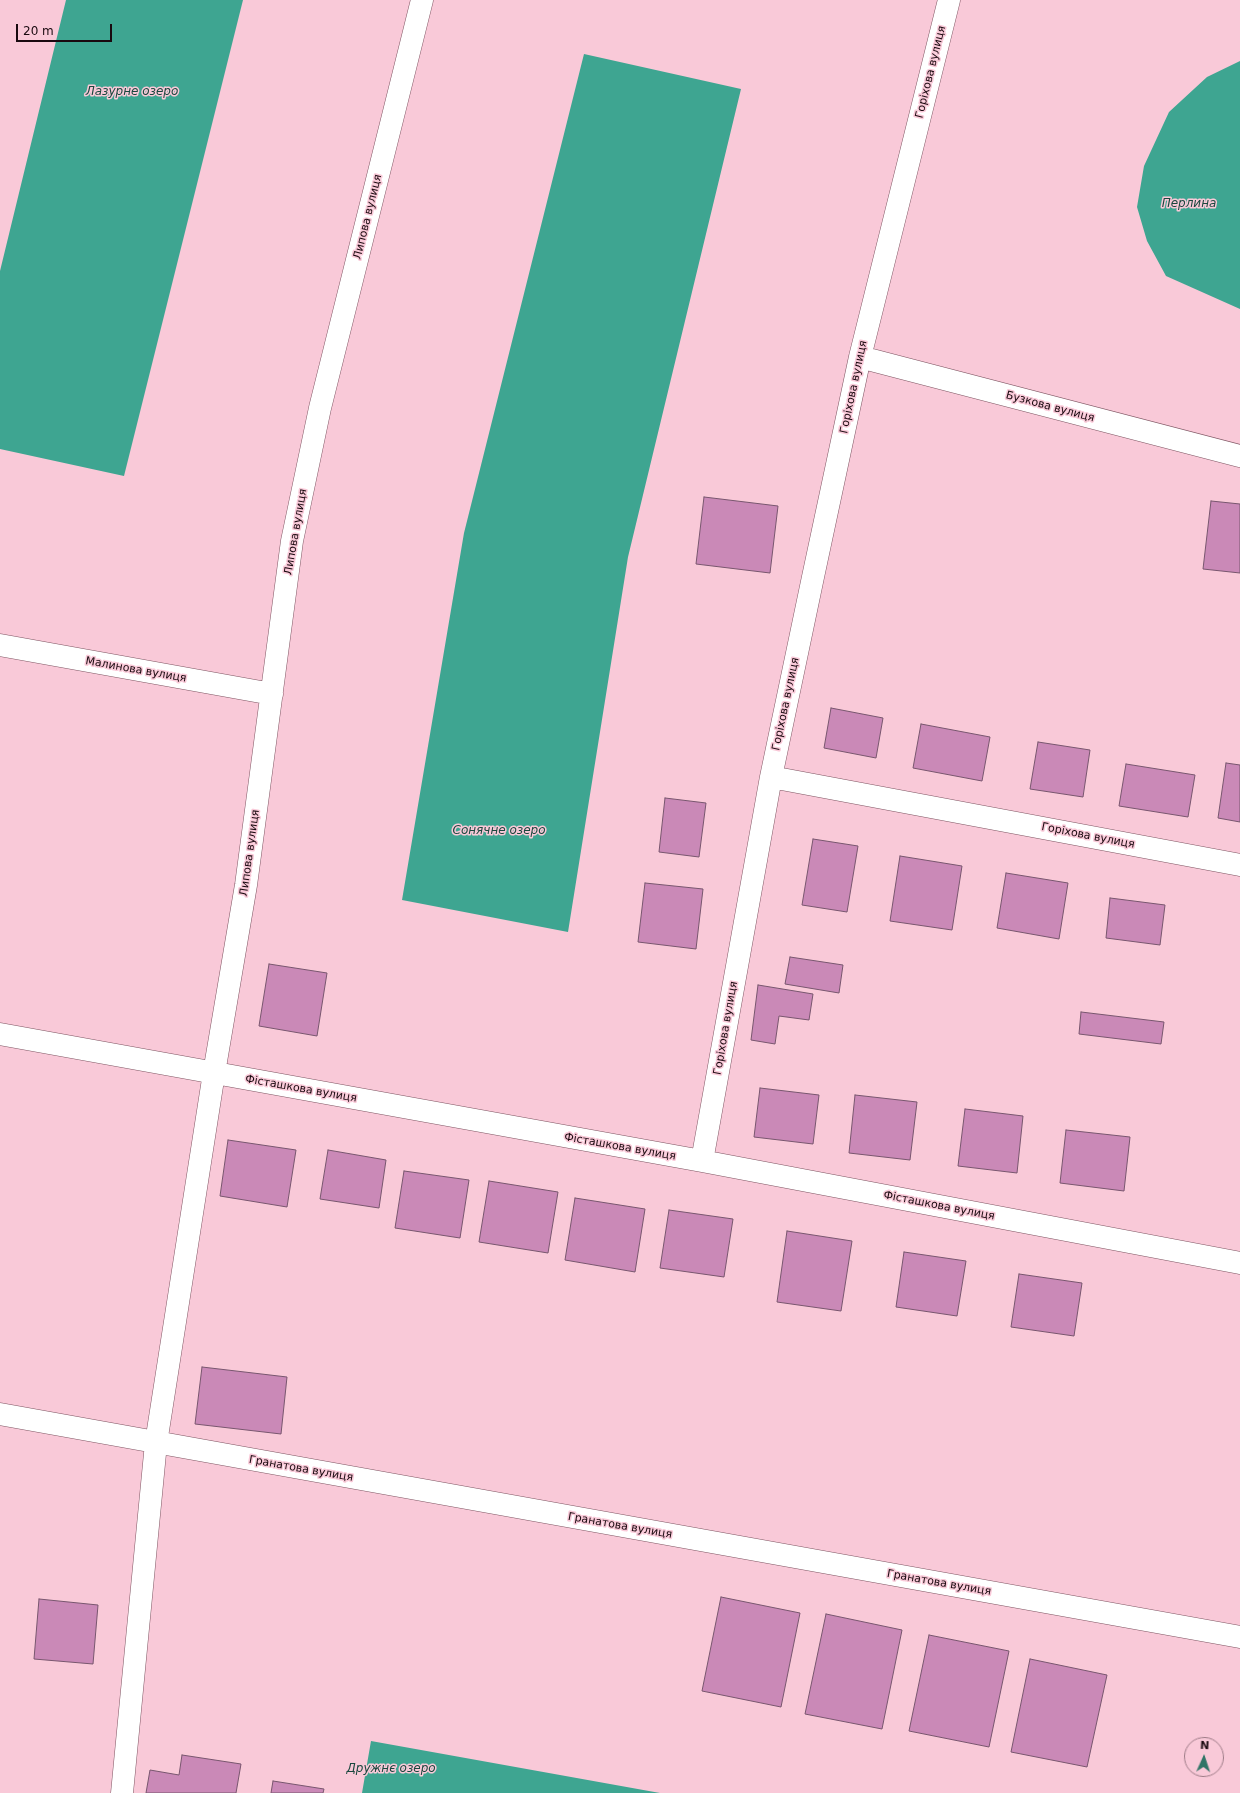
<!DOCTYPE html>
<meta charset="utf-8">
<style>
body{margin:0}
#map{position:relative;width:1240px;height:1793px;overflow:hidden;background:#f9c9d8;font-family:"DejaVu Sans",sans-serif}
canvas{display:block}
.north{position:absolute;left:1184px;top:1737px;width:40px;height:40px;box-sizing:border-box;background:#f9c9d8;border:1px solid #9f7c88;border-radius:50%;rotate:3deg;font-size:11px;font-weight:700;line-height:16px;text-align:center;color:#19090f}
.north::after{content:'';display:block;margin:auto;width:14px;height:18px;background:#317567;clip-path:polygon(50% 0,100% 100%,50% 72%,0 100%)}
.scale{position:absolute;left:16px;top:24px;width:96px;height:18px;box-sizing:border-box;border:2px solid #19090f;border-top:0;padding-left:5px;font-size:12px;line-height:14px;white-space:nowrap;color:#19090f;-webkit-text-stroke:3px #f9c9d8;paint-order:stroke}
</style>
<div id="map">
<canvas width="1240" height="1793"></canvas>
<div class="north">N</div>
<div class="scale">20 m</div>
</div>
<script>
const g = document.querySelector('canvas').getContext('2d');
g.lineJoin = 'round';
function paint(path, color) { g.fillStyle = color; g.fill(path, 'evenodd'); }
const shape = rows => new Path2D(rows.map(r => 'M' + r).join(''));
function strokePath(path, color, width, dash) { g.strokeStyle = color; g.lineWidth = width; g.lineCap = dash ? 'butt' : 'round'; g.setLineDash(dash || []); g.stroke(path); }
function drawText(font, color, halo, rows, align = 'center') {
  g.font = font + ' "DejaVu Sans",sans-serif'; g.lineWidth = 3; g.setLineDash([]); g.textBaseline = 'middle'; g.strokeStyle = halo; g.fillStyle = color; for (const [text, x, y, turn = 0] of rows) {
    g.save(); g.translate(x, y); g.rotate((+turn || 0) * Math.PI / 180); g.textAlign = isNaN(turn) ? turn : align; if (halo) g.strokeText(text, 0, 0); g.fillText(text, 0, 0); g.restore();
  }
}
const water = shape([
 [66,0,243,0,124,476,0,449,0,271],
 [584,54,741,89,628,557,568,932,402,900,464,533],
 [1240,61,1240,309,1166,276,1147,241,1137,207,1144,166,1169,112,1207,77],
 [371,1741,660,1793,362,1793]
]);
const building = shape([
 [704,497,778,506,770,573,696,564,704,497],
 [1211,501,1240,504,1240,573,1203,569,1211,501],
 [831,708,883,718,876,758,824,748,831,708],
 [921,724,990,737,982,781,913,768,921,724],
 [1038,742,1090,750,1083,797,1030,789,1038,742],
 [1226,763,1240,765,1240,822,1218,818,1226,763],
 [1126,764,1195,775,1188,817,1119,806,1126,764],
 [665,798,706,803,699,857,659,852,665,798],
 [813,839,858,846,847,912,802,905,813,839],
 [900,856,962,866,952,930,890,921,900,856],
 [1006,873,1068,883,1059,939,997,928,1006,873],
 [645,883,703,889,696,949,638,942,645,883],
 [1110,898,1165,905,1160,945,1106,938,1110,898],
 [790,957,843,965,839,993,785,984,790,957],
 [269,964,327,973,317,1036,259,1026,269,964],
 [758,985,813,994,809,1020,779,1016,775,1044,751,1040,758,985],
 [1081,1012,1164,1022,1161,1044,1079,1034,1081,1012],
 [760,1088,819,1095,813,1144,754,1137,760,1088],
 [855,1095,917,1102,910,1160,849,1153,855,1095],
 [965,1109,1023,1116,1017,1173,958,1166,965,1109],
 [1066,1130,1130,1137,1124,1191,1060,1183,1066,1130],
 [228,1140,296,1150,287,1207,220,1196,228,1140],
 [328,1150,386,1160,379,1208,320,1199,328,1150],
 [404,1171,469,1180,460,1238,395,1228,404,1171],
 [489,1181,558,1192,548,1253,479,1242,489,1181],
 [575,1198,645,1209,635,1272,565,1260,575,1198],
 [669,1210,733,1219,724,1277,660,1268,669,1210],
 [787,1231,852,1241,841,1311,777,1302,787,1231],
 [904,1252,966,1261,957,1316,896,1307,904,1252],
 [1019,1274,1082,1283,1074,1336,1011,1327,1019,1274],
 [202,1367,287,1377,281,1434,195,1424,202,1367],
 [721,1597,800,1613,781,1707,702,1691,721,1597],
 [39,1599,98,1605,93,1664,34,1659,39,1599],
 [826,1614,902,1630,882,1729,805,1714,826,1614],
 [929,1635,1009,1651,989,1747,909,1731,929,1635],
 [1030,1659,1107,1675,1087,1767,1011,1752,1030,1659],
 [182,1755,241,1764,236,1793,146,1793,150,1770,179,1775,182,1755],
 [273,1781,324,1789,323,1793,271,1793,273,1781]
]);
const street = shape([
 [860,357,1240,456],
 [0,645,272,694],
 [771,777,1240,865],
 [0,1034,702,1161,1240,1263],
 [702,1161,771,777,813,577,860,357,949,0],
 [0,1414,1240,1637],
 [122,1793,156,1443,214,1073,246,885,292,541,320,408,422,0]
]);
const streetNames = [
 ["Горіхова вулиця",931,72,-76],
 ["Липова вулиця",368,217,-76],
 ["Горіхова вулиця",854,387,-78],
 ["Бузкова вулиця",1050,407,15],
 ["Липова вулиця",296,532,-80],
 ["Малинова вулиця",136,670,10],
 ["Горіхова вулиця",786,704,-78],
 ["Горіхова вулиця",1088,836,11],
 ["Липова вулиця",250,853,-82],
 ["Горіхова вулиця",726,1028,-80],
 ["Фісташкова вулиця",301,1089,10],
 ["Фісташкова вулиця",620,1147,10],
 ["Фісташкова вулиця",939,1206,11],
 ["Гранатова вулиця",301,1469,10],
 ["Гранатова вулиця",620,1526,10],
 ["Гранатова вулиця",939,1583,10]
];
const waterNames = [
 ["Лазурне озеро",132,92],
 ["Перлина",1189,204],
 ["Сонячне озеро",499,831],
 ["Дружнє озеро",391,1769]
];
paint(water, '#3ea591');
paint(building, '#ca89b7');
strokePath(building, '#78566e', 1);
strokePath(street, '#7e5562', 23);
strokePath(street, '#fff', 22);
drawText('11px', '#19090f', '#f9c9d8', streetNames);
drawText('italic 12px', '#1a473e', '#f9c9d8', waterNames);
</script>
